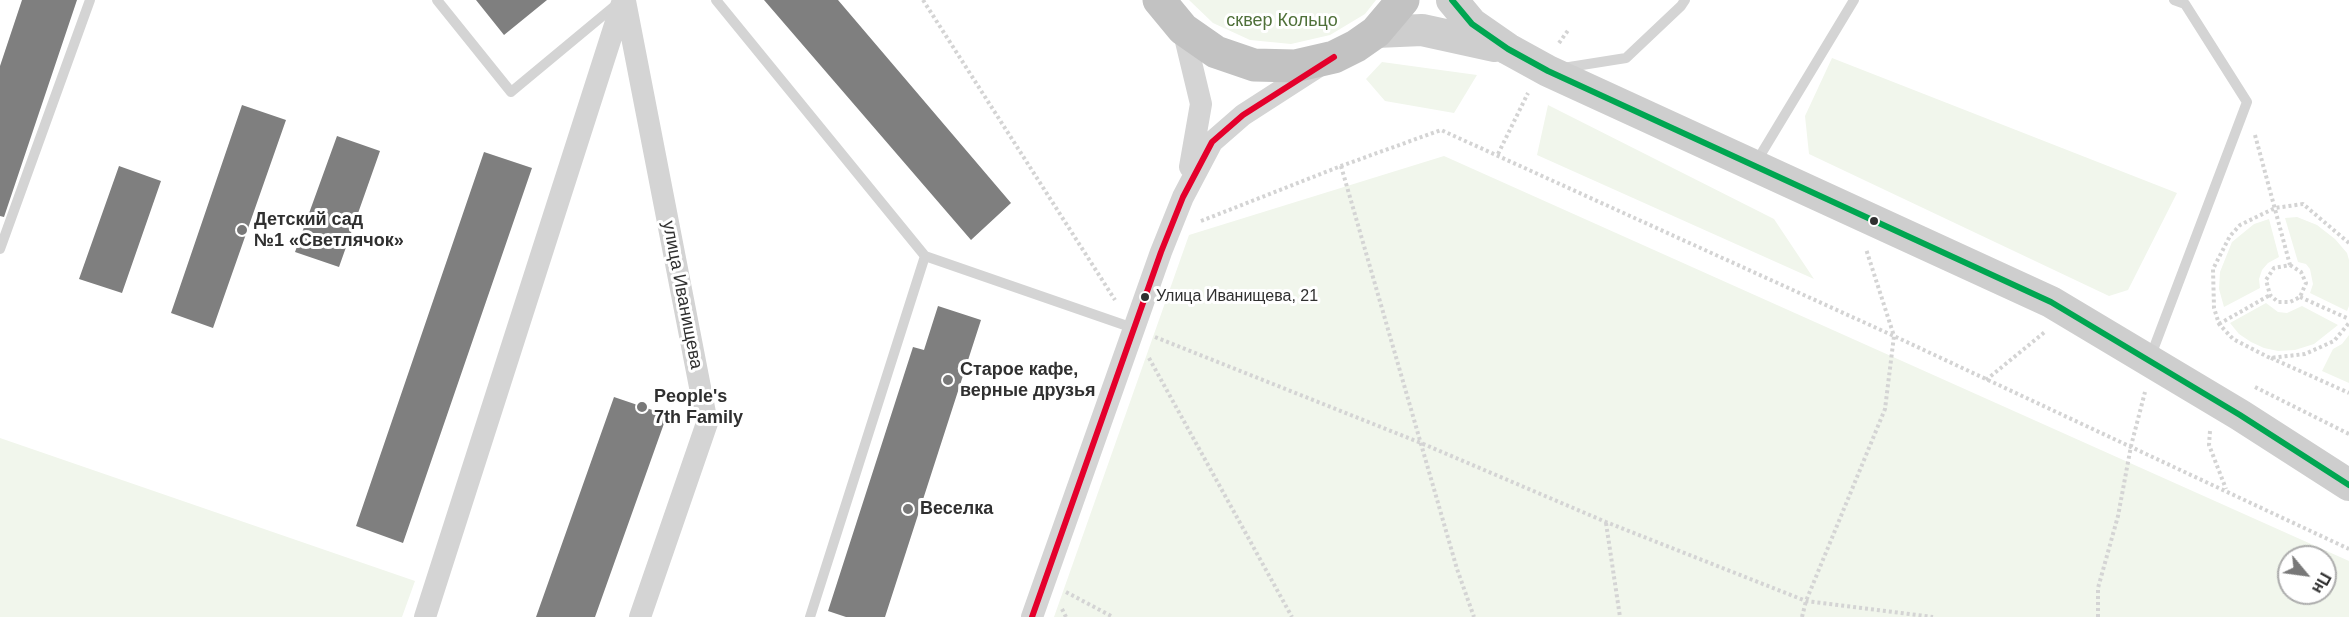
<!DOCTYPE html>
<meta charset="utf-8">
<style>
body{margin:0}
#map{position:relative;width:2349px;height:617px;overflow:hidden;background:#fff;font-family:Helvetica,sans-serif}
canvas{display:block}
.north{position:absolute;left:2277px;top:545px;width:60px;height:60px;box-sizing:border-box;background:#fff;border:2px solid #acacac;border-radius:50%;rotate:119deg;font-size:16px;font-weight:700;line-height:24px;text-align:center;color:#303030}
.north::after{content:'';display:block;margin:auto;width:21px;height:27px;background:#787878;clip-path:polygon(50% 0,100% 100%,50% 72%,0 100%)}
</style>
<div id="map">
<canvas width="2349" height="617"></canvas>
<div class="north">Пн</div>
</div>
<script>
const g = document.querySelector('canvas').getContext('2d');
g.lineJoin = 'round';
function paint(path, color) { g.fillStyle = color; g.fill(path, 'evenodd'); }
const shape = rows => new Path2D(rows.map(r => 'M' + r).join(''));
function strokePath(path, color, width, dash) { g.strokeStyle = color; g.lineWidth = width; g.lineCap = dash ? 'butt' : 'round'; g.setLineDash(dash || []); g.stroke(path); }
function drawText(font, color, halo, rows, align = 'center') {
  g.font = font + ' Helvetica,sans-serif'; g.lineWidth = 6; g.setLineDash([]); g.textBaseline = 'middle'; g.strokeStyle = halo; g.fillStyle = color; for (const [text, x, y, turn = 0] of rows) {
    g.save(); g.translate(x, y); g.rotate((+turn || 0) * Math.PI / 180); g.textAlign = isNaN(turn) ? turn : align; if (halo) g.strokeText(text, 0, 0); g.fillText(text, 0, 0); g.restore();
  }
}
const green = shape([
 [1189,0,1376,0,1365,14,1330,35,1291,44,1250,40,1213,23],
 [1832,58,2177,193,2128,290,2109,296,1809,154,1805,116],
 [1382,62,1477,75,1454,113,1385,101,1366,79],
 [1548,105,1774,219,1814,279,1537,155],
 [1444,156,2349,561,2349,617,1054,617,1189,235],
 [2289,557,2325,557,2325,593,2289,593],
 [2297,217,2317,225,2335,239,2347,253,2349,260,2349,306,2347,311,2310,293,2313,284,2310,269,2306,264,2298,262,2285,218],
 [2269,219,2279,257,2268,263,2262,270,2259,279,2260,288,2224,307,2219,289,2220,272,2232,242,2254,224],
 [2266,303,2278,312,2287,313,2302,306,2338,325,2314,344,2295,350,2278,351,2264,348,2251,342,2239,334,2230,323],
 [2349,335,2349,383,2322,371,2333,349,2342,344],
 [0,438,415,581,402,617,0,617]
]);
const building = shape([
 [22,0,77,0,4,217,0,216,0,66],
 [476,0,547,0,504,35],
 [764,0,838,0,1011,203,971,240],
 [242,105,286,120,213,328,171,313],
 [337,136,380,151,339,267,295,252],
 [484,152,532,168,403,543,356,526],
 [119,166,161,181,122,293,79,279],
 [938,306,981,320,885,617,846,617,828,611,913,347,924,350],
 [614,397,667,415,595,617,536,617]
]);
const path = shape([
 [923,0,1115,300],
 [1559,43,1569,29],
 [2255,135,2290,265,2274,268,2266,280,2270,295,2278,302,2290,302,2300,297,2306,283,2301,272,2290,265],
 [1498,154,1528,93],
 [1341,166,1457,569,1474,617],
 [1201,221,1341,166,1441,130,1894,336,2349,549],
 [2349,243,2303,204,2275,208,2240,225,2230,236,2213,269,2214,308,2219,324,2233,339,2270,358,2305,354,2334,341,2349,323],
 [2300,297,2349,319],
 [2219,324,2270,295],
 [1155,337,1421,443,1606,522,1806,601,1933,617],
 [1149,358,1292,617],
 [2271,358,2349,393],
 [1986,380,2046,331],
 [2255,387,2349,434],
 [2210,431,2209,445,2226,489],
 [1606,523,1620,617],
 [1066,592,1113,617],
 [1062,609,1066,617],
 [1802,617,1806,601,1885,409,1894,336,1866,249],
 [2098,617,2098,588,2118,516,2131,446,2145,392]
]);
const lane = shape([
 [437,0,511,92,617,4],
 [716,0,925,256],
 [1563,68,1626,58,1681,6,1685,0],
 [1755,164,1854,0],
 [0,249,90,0],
 [2150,358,2247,102,2185,4,2174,0],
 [810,617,925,256,1133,328]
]);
const street = shape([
 [625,1,707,423,640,617],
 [1183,29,1201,104,1190,167],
 [425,617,623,0],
 [1032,617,1161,252,1183,197,1212,142,1243,115,1319,66]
]);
const secondary = shape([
 [1452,0,1472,24,1508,49,1548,71,2051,302,2240,415,2349,485],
 [1376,32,1422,30,1495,46]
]);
const highway = shape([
 [1159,0,1183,29,1216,52,1254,65,1295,66,1334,57,1356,46,1376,32,1403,0]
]);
const bus1 = shape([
 [1452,0,1472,24,1508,49,1548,71,2051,302,2240,415,2349,485]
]);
const bus2 = shape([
 [1032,617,1161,252,1183,197,1212,142,1243,115,1334,57]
]);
const markers = [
 [1874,221,5,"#303030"],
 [242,230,6,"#787878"],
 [1145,297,5,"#303030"],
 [948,380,6,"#787878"],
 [642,407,6,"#787878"],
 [908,509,6,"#787878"]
];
const busNames = [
 ["Улица Иванищева, 21",1156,297]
];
const parkNames = [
 ["сквер Кольцо",1282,21]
];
const poiNames = [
 ["Детский сад",254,220],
 ["№1 «Светлячок»",254,241],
 ["Старое кафе,",960,370],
 ["верные друзья",960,391],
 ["People's",654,397],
 ["7th Family",654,418],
 ["Веселка",920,509]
];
const streetNames = [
 ["улица Иванищева",682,295,79]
];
paint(green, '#f1f6ec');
paint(building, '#7f7f7f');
strokePath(path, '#d4d4d4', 4, [3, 3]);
strokePath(lane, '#d4d4d4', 10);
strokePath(street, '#d4d4d4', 22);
strokePath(secondary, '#cecece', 32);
strokePath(highway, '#c2c2c2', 33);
strokePath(bus1, '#00a651', 6);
strokePath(bus2, '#e4002b', 6);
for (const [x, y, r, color] of markers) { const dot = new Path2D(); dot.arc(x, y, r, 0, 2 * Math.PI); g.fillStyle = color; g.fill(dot); strokePath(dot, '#fff', 2); }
drawText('16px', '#303030', '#fff', busNames, 'left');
drawText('18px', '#4f7039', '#fff', parkNames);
drawText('bold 18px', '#303030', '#fff', poiNames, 'left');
drawText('18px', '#303030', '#fff', streetNames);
</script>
